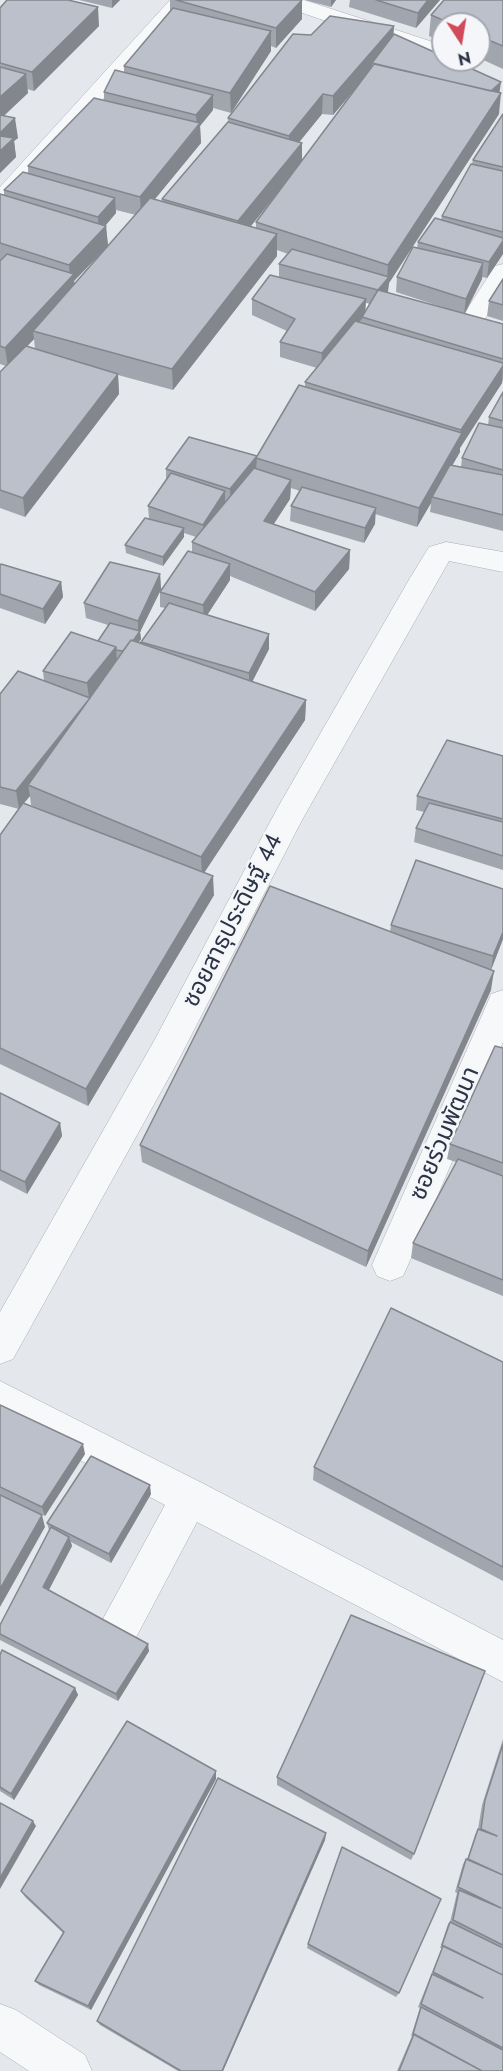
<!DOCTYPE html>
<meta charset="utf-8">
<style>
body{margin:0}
#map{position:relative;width:503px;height:2071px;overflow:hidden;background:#e4e7ec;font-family:Jost,sans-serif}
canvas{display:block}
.north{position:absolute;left:431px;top:12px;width:60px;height:60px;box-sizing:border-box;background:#f4f6f9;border:2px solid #a4a8b1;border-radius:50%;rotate:168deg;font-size:16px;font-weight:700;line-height:24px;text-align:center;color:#2b3445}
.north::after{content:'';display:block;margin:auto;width:21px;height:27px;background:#d1495b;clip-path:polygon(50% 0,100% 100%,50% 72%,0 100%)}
</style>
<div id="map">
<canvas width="503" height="2071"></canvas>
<div class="north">N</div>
</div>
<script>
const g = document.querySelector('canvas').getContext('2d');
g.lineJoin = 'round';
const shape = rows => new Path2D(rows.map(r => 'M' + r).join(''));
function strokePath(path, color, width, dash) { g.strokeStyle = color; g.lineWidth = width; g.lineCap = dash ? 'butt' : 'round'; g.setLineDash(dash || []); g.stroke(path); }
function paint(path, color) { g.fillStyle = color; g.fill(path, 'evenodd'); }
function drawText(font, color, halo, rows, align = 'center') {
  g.font = font + ' Jost,"Noto Sans Thai",sans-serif'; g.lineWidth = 5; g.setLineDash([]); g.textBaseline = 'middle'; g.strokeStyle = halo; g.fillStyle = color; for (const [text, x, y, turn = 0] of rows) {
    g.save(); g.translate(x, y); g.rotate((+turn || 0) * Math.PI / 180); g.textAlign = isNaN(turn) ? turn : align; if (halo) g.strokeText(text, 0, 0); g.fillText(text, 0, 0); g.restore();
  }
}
const minor = shape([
 [170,0,191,0,8,206,0,208,0,187,170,0],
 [273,0,304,0,430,41,443,49,443,60,452,60,443,63,435,62,414,51,276,4,273,0],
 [503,264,503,290,480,327,453,335,320,305,311,303,308,298,311,293,320,291,453,319,462,317,495,266,503,264],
 [446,542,503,552,503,572,449,561,302,820,178,1061,13,1359,0,1364,0,1312,154,1041,278,807,410,578,429,547,446,542],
 [503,990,503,1042,408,1265,403,1276,390,1281,377,1276,372,1265,487,1004,491,994,503,990],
 [0,1381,204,1484,503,1640,503,1682,197,1522,132,1645,118,1651,104,1645,98,1631,104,1617,165,1505,0,1418,0,1381],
 [0,2004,16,2010,85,2055,92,2071,29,2071,0,2052,0,2004]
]);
const wall = shape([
 [79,0,120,0,112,8],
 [170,0,302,0,302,19,276,48,271,46,271,51,231,113,213,108,213,110,200,126,201,143,155,199,162,201,162,199,228,123,228,118,311,35,394,26,393,34,499,93,499,114,389,283,387,293,448,309,396,292,397,277,417,248,418,242,441,220,442,216,472,164,473,160,503,114,503,254,487,278,482,277,482,279,465,314,503,324,503,379,502,383,460,448,460,452,452,465,461,467,462,458,488,425,489,417,503,392,503,531,430,512,431,503,417,527,375,514,375,524,364,543,290,521,291,506,300,491,291,488,290,499,274,524,350,550,349,569,315,611,230,576,230,580,207,615,269,634,269,649,252,682,306,700,305,720,204,873,214,895,88,1106,0,1064,0,835,19,809,0,804,0,694,44,681,43,671,98,641,108,625,86,618,84,603,160,574,161,589,192,553,192,542,196,537,184,533,184,537,163,566,126,553,125,545,149,519,148,506,166,479,166,469,257,458,305,387,305,382,317,368,280,357,280,342,287,331,252,315,252,299,279,277,279,264,288,254,277,250,277,256,173,390,118,375,119,394,25,517,0,508,0,372,6,366,0,364,0,194,4,196,4,190,28,174,28,166,104,101,104,92,124,72,124,66,170,11],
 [363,80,302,161,299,142,322,114,333,115],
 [292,175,256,222,256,228,250,227],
 [116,210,136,215,75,284,74,281,108,246,106,226,105,226,116,213],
 [366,303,370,304,365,312],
 [34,339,35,349,27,346],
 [160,592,160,607,165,608,141,642,141,644,138,643,141,639,140,632],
 [30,796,31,805,58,817,24,803],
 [305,0,336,0,331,7],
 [350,0,440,0,416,28,349,7],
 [503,0,503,69,479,58,479,24,443,24,443,42,429,36,431,15],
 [0,8,99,26,34,91,27,89,28,93,4,116,18,138,14,141,16,157,0,173],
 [503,279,503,321,487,316,489,301],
 [0,566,61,582,63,597,45,624,0,608],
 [503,756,503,870,414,842,416,828,424,812,416,810,417,796],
 [391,925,503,939,491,970,491,990,366,1267,142,1162,140,1145,390,932],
 [503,1048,503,1296,411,1258,413,1243,456,1162,447,1159,450,1144],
 [0,1093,60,1123,62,1136,27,1194,0,1180],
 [503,1362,503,1581,313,1480,314,1467],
 [0,1405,85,1454,45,1516,0,1495],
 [151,1494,111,1563,71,1542,72,1546,49,1590,149,1651,118,1701,0,1640,0,1625,49,1530,47,1523],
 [0,1655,75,1688,78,1695,14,1800,0,1791],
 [503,1739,503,2071,397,2071,412,2036,411,2036,420,2008,418,2007,442,1948,440,1948,448,1924,450,1922,457,1893,455,1892,463,1864,466,1859,467,1860,475,1835,478,1829,482,1805],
 [216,1771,216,1779,91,2010,39,1985,35,1981,63,1933,25,1897,21,1891],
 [277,1777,414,1854,411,1860,277,1785],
 [326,1833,325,1840,223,2071,178,2071,100,2025,97,2021],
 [308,1944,399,1993,396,1997,307,1948]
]);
const shadedWall = shape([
 [112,0,120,0,112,8],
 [302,0,302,19,276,48,276,28],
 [331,0,336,0,331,7],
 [428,0,440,0,416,28,418,13],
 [98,7,99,26,34,91,32,72],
 [394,26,393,45,372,63,372,69,333,115,333,96],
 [271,31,271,51,231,113,230,93],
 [26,74,28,93,0,119,0,97],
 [501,82,499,96,501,93,499,114,389,283,388,292,377,306,378,290,387,279,388,265,489,93],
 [323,94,322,114,288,156,289,136],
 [213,95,213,110,200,126,201,143,141,216,140,197,197,128,196,115],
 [15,118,18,138,14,141,16,157,0,173,0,133],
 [302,143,302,162,239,241,238,221],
 [115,198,116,213,99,233,98,217],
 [106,226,108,246,74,281,76,294,33,331,34,339,8,367,5,348,70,278,69,265],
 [503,232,503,254,487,278,489,262,502,243],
 [277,234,277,256,173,390,172,369],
 [483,263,482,279,464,314,466,299],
 [366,299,365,315,321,369,322,353],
 [503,366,502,383,460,448,460,452,434,498,432,497,431,503,417,527,419,508,461,435,461,430],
 [118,374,119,394,25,517,23,498],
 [257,456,256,471,231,505,230,489],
 [291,480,290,499,263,540,264,521],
 [225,491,225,506,204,540,203,525],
 [376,508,375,524,364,543,365,528],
 [184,528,184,537,163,566,163,557],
 [350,550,349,569,315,611,315,592],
 [230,564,230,580,204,620,203,605],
 [160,574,161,589,140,632,141,639,126,660,125,652,138,633,138,621],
 [61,582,63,597,45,624,43,609],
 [269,634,269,649,249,688,249,673],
 [116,647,117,662,89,698,87,683],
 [91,698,28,785,30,796,19,809,16,791],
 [306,700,305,720,202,876,201,857],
 [213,876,214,895,88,1106,86,1089],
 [503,932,503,939,491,970,493,956],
 [494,971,491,990,366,1267,368,1251],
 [60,1123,62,1136,27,1194,25,1182],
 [83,1444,85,1454,45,1516,42,1507],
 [150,1485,151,1494,111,1563,109,1554],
 [42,1515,45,1527,0,1607,0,1589],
 [69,1537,72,1546,46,1595,43,1587],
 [148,1644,149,1651,118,1701,116,1694],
 [75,1688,78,1695,14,1800,11,1794],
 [216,1771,216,1779,91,2010,88,2006],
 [33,1821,36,1826,0,1889,0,1878],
 [326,1833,325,1840,223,2071,222,2071]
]);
const building = shape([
 [7,0,68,0,98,7,32,72,0,63,0,8,7,0],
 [176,0,302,0,276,28,176,0],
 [376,0,428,0,418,13,376,0],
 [444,0,503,0,503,46,479,36,479,24,452,24,431,15,444,0],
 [173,8,271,31,230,93,124,66,173,8],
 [330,16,394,26,333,96,323,94,289,136,228,118,293,34,311,35,330,16],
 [394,34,443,56,443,60,452,60,501,82,491,91,372,63,394,34],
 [374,64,501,93,388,265,256,222,374,64],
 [0,67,26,74,0,97,0,67],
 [115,70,213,95,196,115,104,92,115,70],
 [94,98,200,123,140,197,28,166,94,98],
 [503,114,503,167,473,160,503,114],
 [0,115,15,118,0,133,0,115],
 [228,122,302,143,238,221,162,199,228,122],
 [0,136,14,138,0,151,0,136],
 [471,164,503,171,503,232,442,216,471,164],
 [23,172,115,198,98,217,4,190,23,172],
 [0,194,106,226,69,265,0,243,0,194],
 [150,198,277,234,172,369,33,331,150,198],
 [435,218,503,238,503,241,489,262,418,242,435,218],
 [413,247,483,263,466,299,397,277,413,247],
 [292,249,389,277,378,290,279,264,292,249],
 [7,254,74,274,5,348,0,346,0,261,7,254],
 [270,275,366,299,322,353,280,342,295,319,252,299,270,275],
 [503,279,503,305,489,301,503,279],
 [378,290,503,324,503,359,362,317,378,290],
 [355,321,503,363,503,366,461,430,305,382,355,321],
 [26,346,118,374,23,498,0,490,0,372,26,346],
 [299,385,462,433,419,508,256,458,299,385],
 [503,392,503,421,489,417,503,392],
 [479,423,503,428,503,470,462,458,479,423],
 [189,437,257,456,230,489,166,469,189,437],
 [450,465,503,475,503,515,432,497,450,465],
 [254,468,291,480,264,521,350,550,315,592,192,542,254,468],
 [171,473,225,491,203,525,148,506,171,473],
 [302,487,376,508,365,528,291,506,302,487],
 [145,518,184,528,163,557,125,545,145,518],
 [188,551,230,564,203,605,160,592,188,551],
 [110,562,160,574,138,621,84,603,110,562],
 [1,564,61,582,43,609,0,594,0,566,1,564],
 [169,603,269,634,249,673,141,642,169,603],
 [110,623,140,631,133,641,131,640,123,651,116,650,116,647,98,641,110,623],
 [71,632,116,647,87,683,43,671,71,632],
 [131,640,306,700,201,857,28,785,131,640],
 [18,671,90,698,16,791,0,787,0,694,18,671],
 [447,740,503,756,503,819,417,796,447,740],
 [23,803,213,876,86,1089,0,1048,0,835,23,803],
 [429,803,503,822,503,856,416,828,429,803],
 [416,860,503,889,503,932,493,956,391,925,416,860],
 [270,886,494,971,368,1251,140,1145,270,886],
 [495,1046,503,1048,503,1163,450,1144,495,1046],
 [0,1093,60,1123,25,1182,0,1170,0,1093],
 [458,1159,503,1176,503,1280,413,1243,458,1159],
 [391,1308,503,1362,503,1567,314,1467,391,1308],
 [0,1405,83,1444,42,1507,0,1487,0,1405],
 [91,1456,150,1485,109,1554,47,1523,91,1456],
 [0,1495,42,1515,0,1589,0,1495],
 [51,1527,69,1537,43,1587,148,1644,116,1694,0,1634,0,1625,51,1527],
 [351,1615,485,1671,414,1854,277,1777,351,1615],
 [2,1650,75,1688,11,1794,0,1787,0,1655,2,1650],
 [127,1721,216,1771,88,2006,35,1981,64,1932,21,1891,127,1721],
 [503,1744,503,1875,468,1859,478,1829,497,1836,481,1829,485,1800,503,1744],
 [218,1778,326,1833,222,2071,181,2071,97,2021,218,1778],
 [0,1803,33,1821,0,1878,0,1803],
 [342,1847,441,1899,399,1993,308,1944,342,1847],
 [466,1859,503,1875,503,1945,453,1920,459,1890,501,1908,458,1887,466,1859],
 [450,1922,503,1948,503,1975,442,1945,450,1922],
 [443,1946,503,1975,503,2048,421,2004,432,1974,483,1998,433,1972,443,1946],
 [421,2007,503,2050,503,2071,482,2071,413,2034,421,2007],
 [414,2034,482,2071,399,2071,414,2034]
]);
const streetNames = [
 ["ซอยสาธุประดิษฐ์ 44",234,921,-63],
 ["ซอยร่วมพัฒนา",446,1134,-67]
];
strokePath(minor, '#a9aeb7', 1);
paint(minor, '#f7f8fa');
paint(wall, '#a1a5ae');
paint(shadedWall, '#83868d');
paint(building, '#bbc0ca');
strokePath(building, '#83868d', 1.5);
drawText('24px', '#2b3445', '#f4f6f9', streetNames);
</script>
